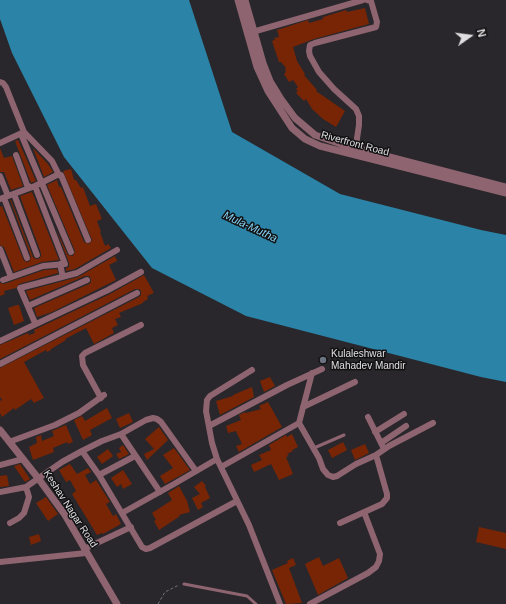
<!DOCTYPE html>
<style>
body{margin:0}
#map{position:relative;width:506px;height:604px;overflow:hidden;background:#29272b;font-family:Arial,sans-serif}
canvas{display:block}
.north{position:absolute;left:450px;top:16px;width:40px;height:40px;-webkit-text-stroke:3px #111112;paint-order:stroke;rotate:76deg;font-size:11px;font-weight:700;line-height:16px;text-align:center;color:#e0dee1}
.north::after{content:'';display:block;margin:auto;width:14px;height:18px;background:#e0dee1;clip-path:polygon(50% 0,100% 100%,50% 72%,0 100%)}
</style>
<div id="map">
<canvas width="506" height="604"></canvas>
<div class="north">N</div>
</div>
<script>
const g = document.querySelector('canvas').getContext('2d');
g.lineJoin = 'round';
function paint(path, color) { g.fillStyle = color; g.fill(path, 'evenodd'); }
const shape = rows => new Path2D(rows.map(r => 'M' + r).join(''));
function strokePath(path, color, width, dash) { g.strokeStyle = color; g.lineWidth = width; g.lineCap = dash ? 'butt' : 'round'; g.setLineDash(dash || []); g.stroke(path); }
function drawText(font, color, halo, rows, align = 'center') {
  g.font = font + ' Arial,sans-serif'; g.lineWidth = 3; g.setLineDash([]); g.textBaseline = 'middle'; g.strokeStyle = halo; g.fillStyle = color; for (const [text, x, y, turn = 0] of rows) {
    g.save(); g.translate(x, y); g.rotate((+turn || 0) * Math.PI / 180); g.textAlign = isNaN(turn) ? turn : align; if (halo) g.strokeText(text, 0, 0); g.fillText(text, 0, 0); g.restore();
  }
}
const water = shape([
 [0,0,189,0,232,132,340,194,481,230,506,235,506,382,481,377,246,316,152,268,64,157,12,53,0,19]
]);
const building = shape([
 [365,8,369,24,314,39,293,47,297,61,305,74,304,75,317,90,316,91,345,111,336,127,323,119,312,109,306,99,304,101,296,93,298,91,296,89,298,87,293,80,289,82,284,74,286,72,285,70,286,68,281,62,279,62,272,41,275,40,274,38,279,37,277,30,308,20,309,23,323,19,323,17,346,10,347,12],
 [18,140,36,181,31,183,15,141],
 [0,148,4,158,12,156,23,186,11,190,4,172,0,172],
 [33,148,48,164,53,172,44,177],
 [71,169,74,180,76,180,81,188,83,187,90,206,96,204,102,219,97,221,101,232,100,232,105,246,108,244,111,248,75,269,66,271,66,268,69,267,69,263,56,229,68,255,73,256,75,251,47,185,57,180,59,187,61,187,84,242,89,244,92,240,63,171],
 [32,192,59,260,42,262,14,272,4,247,0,245,0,207,2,206,24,261,29,262,31,257,10,200,11,200,33,257,36,259,39,259,41,256,41,253,20,196],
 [115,256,117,261,109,265,116,280,52,312,37,317,34,308,89,284,91,282,91,279,89,276,85,276,30,300,26,291,78,277],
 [57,269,58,273,19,284,16,288,4,291,5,294,0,296,0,283,4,284,44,270],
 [144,275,154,293,147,296,148,299,143,302,143,303,119,313,121,317,115,319,118,325,112,328,114,333,94,344,86,328,65,339,66,340,51,349,51,350,47,352,46,350,24,362,44,398,34,403,31,399,15,410,14,408,2,417,0,413,0,401,2,400,0,397,0,368,139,297,141,295,141,291,139,289,135,289,0,359,0,345,28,333,29,335,35,333,34,330,110,294],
 [17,305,19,305,24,321,14,325,8,308],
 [270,377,275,386,264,392,260,381],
 [252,387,254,397,220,415,216,401,233,396,233,395],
 [268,402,282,427,239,452,236,446,242,444,236,431,228,433,226,426,241,420,239,415,245,412,246,413,261,409,259,406],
 [107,408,112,418,90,430,92,435,83,440,74,420,82,416,85,421],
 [129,413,133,422,120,428,116,419],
 [66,425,73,442,68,444,67,442,53,448,54,452,33,460,29,447,37,443,36,437,41,435,42,441,54,436,52,431],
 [159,427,168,440,147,460,144,454,154,449,145,439],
 [292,434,298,447,292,450,293,451,287,454,289,456,286,457,293,474,279,480,271,464,254,472,251,465,262,460,259,455,271,450,269,445,286,435,287,437],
 [343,442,347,450,332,458,328,450],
 [365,444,369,453,355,460,351,450],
 [123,445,129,454,119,459,116,454,121,452,119,448],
 [174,448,190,470,165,484,160,476,173,468,163,455],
 [108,449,113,456,102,464,97,457],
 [20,464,30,479,25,482,14,466],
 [70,464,77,474,88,468,91,472,85,475,90,484,96,480,110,502,106,504,113,516,116,514,121,524,103,534,102,533,97,535,75,499,72,494,76,491,70,480,66,482,59,470],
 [123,470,132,484,123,489,121,484,117,487,111,478],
 [7,475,9,486,0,487,0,476],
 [202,481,206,486,205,487,210,498,201,503,203,507,198,510,192,498,200,494,194,487],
 [179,486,187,501,190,512,179,515,180,516,159,530,154,521,156,520,152,513,172,500,168,493],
 [46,497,58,514,48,521,36,503],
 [479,527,506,533,506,549,476,542],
 [39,534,41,541,31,545,29,537],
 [319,557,323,566,339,558,348,578,318,595,305,564],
 [293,558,296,565,289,568,302,603,286,604,272,570,288,563,287,561]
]);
const path = shape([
 [158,604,165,592,179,585]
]);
const service = shape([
 [314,448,344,435],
 [184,584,247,596,256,604]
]);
const minor = shape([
 [249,33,363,0],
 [0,82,3,83,6,87,24,132,52,161,59,175],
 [21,134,71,252],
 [0,143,24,132],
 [355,152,359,125,359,116,356,109,334,89,319,72,310,56,309,51,310,45,315,43,376,27,377,22,371,1,367,0],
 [16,155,27,185,30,187],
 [0,176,8,196],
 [14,194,37,255],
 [4,198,27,258],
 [0,199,35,186,57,175,61,175,88,240],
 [0,249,11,277],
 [60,264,62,273],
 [3,280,43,266,65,264,35,186],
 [28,306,87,280],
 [35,323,20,288,77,273,117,250],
 [0,341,108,290,141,272],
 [0,364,137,293],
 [252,370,210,396,207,400,206,411,212,443,217,459,249,525,280,604],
 [101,398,83,365,82,356,85,353,141,325],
 [303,407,355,382],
 [368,417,384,449],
 [299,423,319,458,323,469,328,475,333,477,337,476,356,464,376,455,389,446,433,423],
 [209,426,287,385,322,369],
 [375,432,404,414],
 [121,434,160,492],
 [9,442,55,425,79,413,104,395],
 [381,443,406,426],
 [82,451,99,475,142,547,146,549,150,548,237,501],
 [0,465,23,459],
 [221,467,299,423,312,373],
 [99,475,135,456],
 [0,492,26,487,62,462,82,451,102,441,121,434,146,420,153,418,157,419,161,422,196,471],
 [122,513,174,484,217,459],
 [10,523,19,518,24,513,29,497,26,487],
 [340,523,382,504,387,498,387,494,376,455],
 [84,549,131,527],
 [0,562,86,553],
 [310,604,368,573,376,567,379,561,380,554,364,512]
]);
const tertiary = shape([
 [238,0,257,67,268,91,292,128,305,139,320,146,506,193],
 [245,0,263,63,270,81,281,99,295,118,315,135,347,146,506,187],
 [0,430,38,478,65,515,117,604]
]);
const markers = [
 [323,360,4,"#6b7280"]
];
const streetNames = [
 ["Riverfront Road",355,144,15],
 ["Keshav Nagar Road",70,509,57]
];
const poiNames = [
 ["Kulaleshwar",331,354],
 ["Mahadev Mandir",331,366]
];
const waterNames = [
 ["Mula-Mutha",250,227,25]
];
paint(water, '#2b83a7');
paint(building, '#782506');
strokePath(path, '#767478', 1, [3, 2]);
strokePath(service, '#8d646f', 3);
strokePath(minor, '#8d646f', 6);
strokePath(tertiary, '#8d646f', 7);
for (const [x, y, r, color] of markers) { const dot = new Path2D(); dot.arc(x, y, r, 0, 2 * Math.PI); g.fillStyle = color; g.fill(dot); strokePath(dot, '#111112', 1.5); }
drawText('10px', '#e0dee1', '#111112', streetNames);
drawText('10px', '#e0dee1', '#111112', poiNames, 'left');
drawText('italic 11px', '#86d4f7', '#111112', waterNames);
</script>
